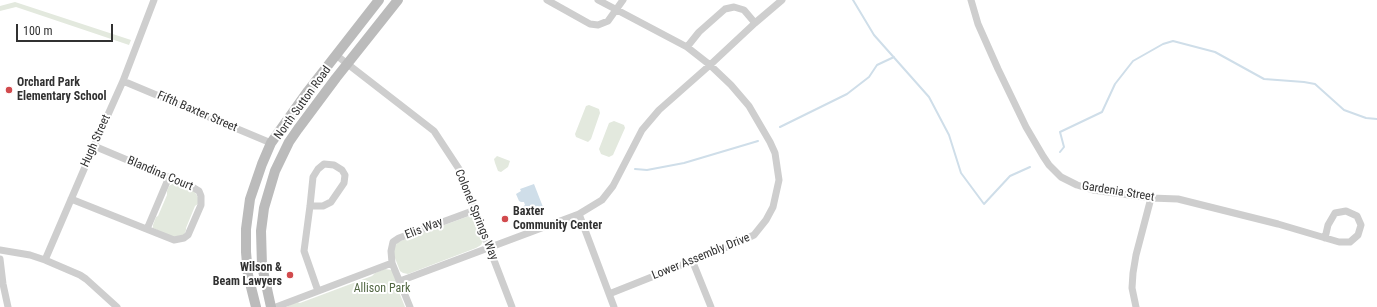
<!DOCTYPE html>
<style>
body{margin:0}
#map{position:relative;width:1377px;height:307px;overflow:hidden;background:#fff;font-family:"Roboto Condensed",sans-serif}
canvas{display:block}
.scale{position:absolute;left:16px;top:24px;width:97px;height:18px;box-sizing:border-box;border:2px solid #313131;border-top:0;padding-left:5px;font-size:12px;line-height:14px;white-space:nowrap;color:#313131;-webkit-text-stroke:3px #fff;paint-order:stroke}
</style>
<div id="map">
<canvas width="1377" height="307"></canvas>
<div class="scale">100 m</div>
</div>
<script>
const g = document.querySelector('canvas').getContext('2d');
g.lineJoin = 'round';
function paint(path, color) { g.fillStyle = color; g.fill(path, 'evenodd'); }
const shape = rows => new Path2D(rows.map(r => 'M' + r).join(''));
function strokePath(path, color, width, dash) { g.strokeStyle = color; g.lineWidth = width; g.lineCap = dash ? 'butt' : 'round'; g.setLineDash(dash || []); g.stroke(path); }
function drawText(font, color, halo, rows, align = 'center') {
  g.font = font + ' "Roboto Condensed",sans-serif'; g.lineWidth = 4; g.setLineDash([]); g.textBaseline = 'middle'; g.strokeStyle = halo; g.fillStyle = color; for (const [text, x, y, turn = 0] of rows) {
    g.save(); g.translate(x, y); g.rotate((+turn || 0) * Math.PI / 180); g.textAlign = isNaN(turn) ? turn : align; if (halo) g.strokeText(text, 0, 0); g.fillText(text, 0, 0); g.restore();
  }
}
const green = shape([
 [15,2,131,40,129,45,16,7,0,11,0,6],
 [589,105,599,109,600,113,591,139,588,142,576,137,575,134,586,106],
 [614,121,624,125,625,128,613,155,609,157,601,154,599,149,609,123],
 [497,156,510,161,508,167,501,172,498,171,495,163,494,159],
 [174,183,194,191,198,197,198,204,195,206,186,228,186,230,184,235,173,237,153,228,153,225,156,217,158,216,167,195,167,191,169,186],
 [469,216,475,218,483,241,481,245,476,248,408,274,403,273,400,271,393,253,395,246,398,242],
 [385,269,392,270,401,291,399,292,405,307,286,307,297,302,300,303,372,276,375,273]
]);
const water = shape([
 [534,184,543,207,530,212,531,215,526,217,524,216,521,208,525,205,524,202,521,202,519,201,516,194,521,191,520,189]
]);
const stream = shape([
 [853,0,874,35,929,97,949,135,961,173,984,204,1010,176,1030,167],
 [780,127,847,94,869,77,877,65,894,57],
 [1060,152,1064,147,1060,132,1102,112,1115,84,1133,61,1163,44,1173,41,1215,52,1264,79,1304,82,1315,84,1344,110,1366,118,1377,119],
 [635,169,647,170,684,163,758,141]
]);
const minor = shape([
 [547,0,590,24,598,25,608,21,623,0],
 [598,0,687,47,710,65,731,85,749,106,770,142,775,153,779,180,773,207,766,220,754,235,737,243,609,294],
 [971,0,978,24,998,69,1026,127,1043,156,1049,165,1061,177,1077,185,1093,190,1151,198,1178,199,1278,224,1339,242,1350,242,1358,235,1361,225,1357,216,1346,211,1335,213,1328,225,1325,238],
 [687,47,699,32,725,9,734,7,744,10,755,23],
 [336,55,434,131,459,169,512,307],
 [123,81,271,143],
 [71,199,174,240,184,238,188,235,201,205,201,196,199,191,194,188,94,146],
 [310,206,323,206,331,202,344,183,345,175,342,170,334,165,324,164,318,169,313,177,310,206,304,251,318,291],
 [579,214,614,307],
 [147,229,169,177],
 [0,250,30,255,45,260,80,275,86,279,117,307],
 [0,259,3,284,8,307],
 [45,260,94,146,123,81,154,0],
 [692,260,711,307],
 [400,281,579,214,602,200,613,186,642,130,659,110,710,65,755,23,782,0],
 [276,307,392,263],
 [410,307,392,263,391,251,393,242,399,238,475,210],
 [1136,307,1132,288,1133,273,1136,255,1151,198]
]);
const secondary = shape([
 [256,307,248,275,246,252,246,229,250,199,262,164,271,143,308,91,379,0],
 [271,307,262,266,261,231,264,208,275,171,289,142,298,129,336,78,398,0]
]);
const markers = [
 [9,90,4,"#d14a4d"],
 [505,219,4,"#d14a4d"],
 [290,275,4,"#d14a4d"]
];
const poiNames = [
 ["Orchard Park",17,83],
 ["Elementary School",17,97],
 ["Baxter",513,212],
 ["Community Center",513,226],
 ["Wilson &",282,268,"right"],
 ["Beam Lawyers",282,282,"right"]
];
const streetNames = [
 ["North Sutton Road",303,103,-54],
 ["Fifth Baxter Street",197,112,23],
 ["Hugh Street",96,141,-66],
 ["Blandina Court",160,174,23],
 ["Gardenia Street",1118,192,9],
 ["Colonel Springs Way",476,215,68],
 ["Elis Way",424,229,-21],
 ["Lower Assembly Drive",701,257,-22]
];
const parkNames = [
 ["Allison Park",382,289]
];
paint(green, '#e3e9de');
paint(water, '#cfdee9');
strokePath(stream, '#cfdee9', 2);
strokePath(minor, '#cecece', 7);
strokePath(secondary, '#bbb', 10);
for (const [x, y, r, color] of markers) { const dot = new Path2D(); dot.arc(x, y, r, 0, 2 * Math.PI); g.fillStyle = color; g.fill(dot); strokePath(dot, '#fff', 1.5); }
drawText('bold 12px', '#313131', '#fff', poiNames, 'left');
drawText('12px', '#313131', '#fff', streetNames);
drawText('12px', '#526743', '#fff', parkNames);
</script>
